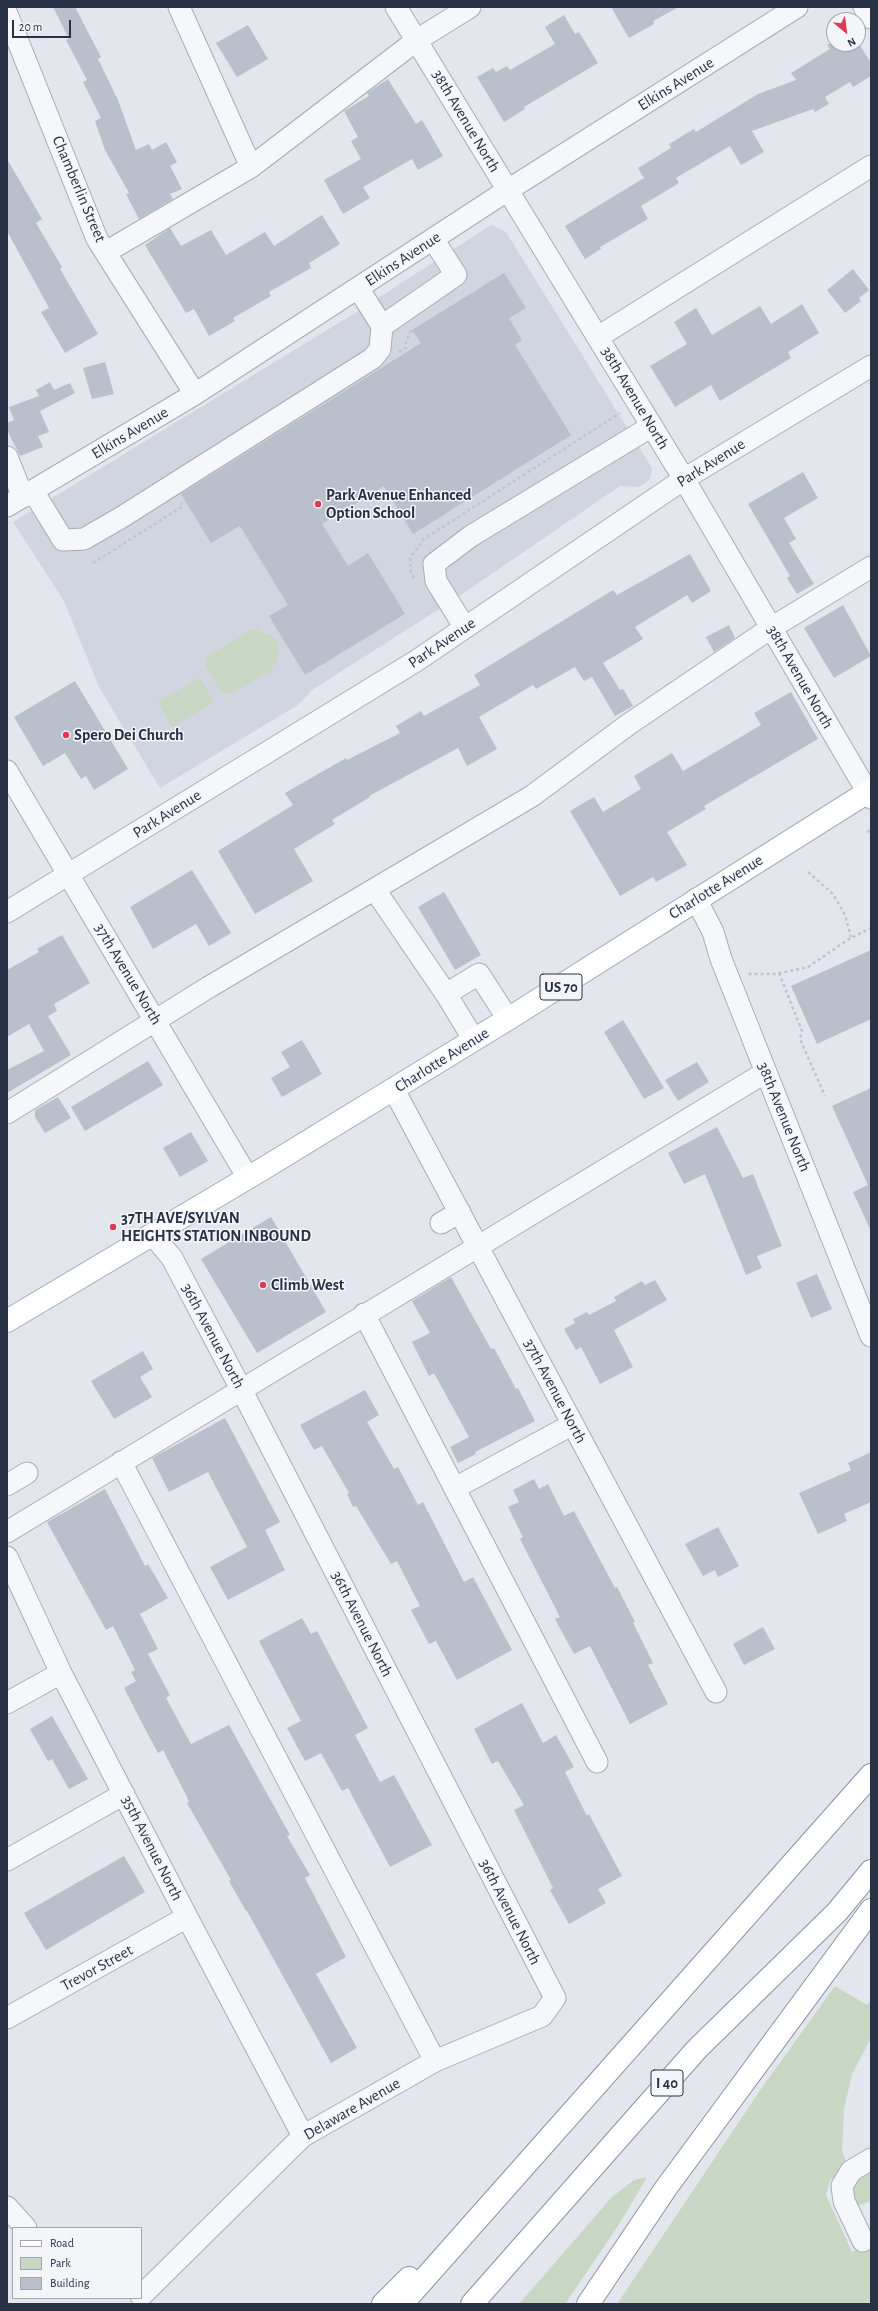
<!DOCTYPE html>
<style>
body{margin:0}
#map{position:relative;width:878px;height:2311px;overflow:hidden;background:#e3e6ec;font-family:"Alegreya Sans",sans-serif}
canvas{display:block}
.frame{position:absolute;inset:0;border:8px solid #283247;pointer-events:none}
.legend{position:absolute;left:12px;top:2227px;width:130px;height:72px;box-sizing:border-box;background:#f3f5f9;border:1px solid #a2a7b2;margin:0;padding:5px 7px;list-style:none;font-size:12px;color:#283247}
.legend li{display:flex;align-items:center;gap:8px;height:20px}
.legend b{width:20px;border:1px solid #a2a7b2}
.north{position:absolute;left:826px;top:12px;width:40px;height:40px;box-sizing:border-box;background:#f3f5f9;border:1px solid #a2a7b2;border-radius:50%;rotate:151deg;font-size:11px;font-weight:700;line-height:16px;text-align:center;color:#283247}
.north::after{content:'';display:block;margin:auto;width:14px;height:18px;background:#dd3b4f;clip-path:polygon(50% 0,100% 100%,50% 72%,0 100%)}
.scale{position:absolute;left:12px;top:20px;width:59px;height:18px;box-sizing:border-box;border:2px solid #283247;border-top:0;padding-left:5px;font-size:12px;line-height:14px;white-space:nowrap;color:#283247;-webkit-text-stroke:3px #f3f5f9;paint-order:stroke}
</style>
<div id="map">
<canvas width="878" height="2311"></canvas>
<div class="frame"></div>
<ul class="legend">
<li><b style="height:5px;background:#fff"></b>Road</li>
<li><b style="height:11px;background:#c7d7c3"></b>Park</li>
<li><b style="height:11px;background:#b9bfcb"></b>Building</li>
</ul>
<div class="north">N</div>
<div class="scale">20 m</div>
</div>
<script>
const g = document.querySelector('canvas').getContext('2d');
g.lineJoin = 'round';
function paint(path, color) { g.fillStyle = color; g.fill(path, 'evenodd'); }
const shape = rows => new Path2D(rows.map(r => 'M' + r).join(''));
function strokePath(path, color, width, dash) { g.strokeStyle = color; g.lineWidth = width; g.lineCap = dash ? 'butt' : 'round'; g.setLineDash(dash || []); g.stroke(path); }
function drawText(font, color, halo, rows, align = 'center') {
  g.font = font + ' "Alegreya Sans",sans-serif'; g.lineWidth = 3; g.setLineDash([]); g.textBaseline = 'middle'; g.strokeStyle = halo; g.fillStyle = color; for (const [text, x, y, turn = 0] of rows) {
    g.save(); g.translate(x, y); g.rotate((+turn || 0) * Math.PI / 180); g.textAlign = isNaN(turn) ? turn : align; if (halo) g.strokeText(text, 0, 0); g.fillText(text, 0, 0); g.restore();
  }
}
const built = shape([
 [491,225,506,232,652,468,650,479,639,487,620,486,458,597,312,690,298,705,160,788,99,687,64,601,13,522,355,313]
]);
const green = shape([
 [256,630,271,635,277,642,279,648,277,661,269,672,230,694,221,692,205,665,208,656,248,632],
 [200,678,214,702,172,727,158,702],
 [835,1986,867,2005,871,2000,871,2038,852,2074,844,2109,842,2151,848,2167,830,2180,826,2195,852,2252,866,2246,871,2239,871,2304,617,2304,761,2089],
 [871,2173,871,2201,857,2206,851,2199,851,2184],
 [647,2177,618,2226,565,2304,519,2304,612,2197,634,2180]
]);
const building = shape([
 [53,7,75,7,101,57,98,59,118,100,136,150,149,144,152,150,166,142,177,162,170,166,182,189,170,194,173,199,139,219,126,194,129,193,105,150,95,121,101,118,83,82,87,80,66,40,69,39],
 [611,7,679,7,653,21,654,24,629,38],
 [564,15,575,34,579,32,598,63,524,107,525,109,504,122,477,77,493,68,496,72,507,66,510,70,555,44,545,27],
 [248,25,268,59,237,77,216,43],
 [827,44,859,44,871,63,871,76,853,87,850,82,825,97,829,104,815,112,813,109,752,131,764,152,741,165,730,146,676,178,679,183,641,206,648,219,600,247,601,249,585,259,565,226,644,178,638,168,671,148,669,144,694,129,696,132,758,94,796,80,791,73,830,49],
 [388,79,416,124,422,120,443,156,418,170,412,159,363,187,370,198,343,214,324,180,361,159,351,141,358,137,344,111,369,96,367,93],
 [7,159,42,219,36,223,62,267,60,269,98,334,65,353,41,312,49,308,7,231],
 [322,215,340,244,309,263,311,268,269,292,271,296,233,318,235,321,209,336,194,309,186,313,145,245,170,228,181,246,211,230,226,255,265,232,274,246],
 [853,269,869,290,859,298,861,301,845,313,827,290],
 [504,273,526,308,509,318,522,340,515,345,571,435,413,534,384,486,322,524,348,566,368,553,405,614,305,675,269,616,288,605,240,526,211,543,181,494,421,343,412,330],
 [802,304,819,333,788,352,791,358,720,401,711,385,675,407,650,366,687,344,674,322,696,308,712,335,760,306,771,324],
 [105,362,114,394,92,399,83,368],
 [50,382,54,390,70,383,75,393,40,411,49,432,38,436,43,447,20,456,7,430,7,423,14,420,9,407,39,396,36,390],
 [803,472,818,498,784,518,796,539,789,543,814,584,797,594,787,578,790,576,748,504],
 [690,554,711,591,692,603,687,595,635,627,643,639,603,663,620,690,623,689,633,706,615,716,592,677,584,681,575,667,536,689,533,685,479,717,497,749,467,766,458,748,369,796,370,797,332,820,335,824,294,849,313,881,255,914,218,851,293,805,285,793,346,758,347,760,400,733,396,726,421,711,424,716,480,685,474,675,613,590,617,595],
 [843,605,871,656,834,678,804,628],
 [729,625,735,638,714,652,706,637],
 [75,681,128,769,94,790,86,776,81,779,65,753,43,766,14,717],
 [791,692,818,739,704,806,706,809,667,832,687,865,656,882,653,877,620,896,570,811,594,797,603,812,641,789,634,776,672,753,683,771,761,725,754,713],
 [192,870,231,933,209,946,196,924,153,949,130,907],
 [444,892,481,955,455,970,418,907],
 [62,935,90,983,54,1004,57,1011,48,1016,71,1055,7,1093,7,1070,44,1051,29,1024,7,1037,7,970,39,952,37,949],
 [871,950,871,1019,817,1044,791,986],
 [623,1020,664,1088,644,1099,604,1032],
 [302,1040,322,1074,282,1097,271,1078,290,1067,281,1052],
 [148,1061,163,1085,85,1131,71,1107],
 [697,1062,709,1082,678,1101,665,1080],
 [871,1088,871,1231,853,1192,868,1185,832,1106],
 [58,1097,71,1118,45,1133,35,1117,35,1110],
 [717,1127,743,1178,753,1174,782,1246,757,1256,762,1268,746,1275,705,1174,684,1184,668,1153],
 [191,1132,208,1161,180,1177,163,1148],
 [271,1217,326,1312,257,1353,201,1259],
 [817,1274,832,1309,811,1318,796,1283],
 [451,1277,491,1349,494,1348,516,1389,518,1388,535,1421,475,1452,476,1454,458,1463,450,1447,469,1437,434,1373,429,1376,412,1342,430,1333,412,1301],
 [655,1280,667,1300,614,1330,633,1367,600,1384,581,1347,576,1350,564,1329,575,1323,573,1319,587,1312,589,1315,616,1301,614,1297,642,1281,645,1285],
 [143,1351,153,1369,140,1377,152,1397,114,1419,91,1381],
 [365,1390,379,1415,367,1422,394,1469,398,1467,418,1505,423,1502,464,1582,473,1577,512,1650,457,1680,436,1641,429,1644,411,1610,420,1606,397,1561,391,1564,356,1506,353,1507,347,1494,349,1493,322,1446,314,1450,300,1425],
 [225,1418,280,1522,265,1530,285,1570,228,1600,210,1567,247,1547,208,1472,169,1492,152,1458],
 [871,1452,871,1502,844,1514,847,1521,818,1534,799,1493,851,1470,848,1463],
 [534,1479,539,1489,548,1484,564,1516,574,1511,615,1588,617,1587,635,1622,633,1623,653,1663,648,1665,668,1704,630,1724,590,1646,574,1654,555,1619,560,1617,520,1539,523,1537,508,1507,519,1502,513,1490],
 [105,1489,145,1566,148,1564,168,1598,140,1614,158,1649,148,1654,170,1695,166,1698,191,1744,229,1725,290,1835,287,1836,310,1875,305,1878,346,1957,316,1974,357,2048,331,2063,247,1911,246,1911,229,1881,231,1880,187,1803,189,1801,163,1750,158,1753,142,1723,124,1688,136,1681,131,1672,135,1670,113,1626,106,1630,47,1522],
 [718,1527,739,1566,718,1577,715,1570,703,1576,685,1544],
 [302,1618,311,1634,317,1631,368,1728,355,1735,380,1782,394,1775,432,1845,390,1867,348,1788,342,1791,321,1753,305,1761,287,1728,301,1721,259,1641],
 [763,1627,775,1649,744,1665,733,1644],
 [522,1703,543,1743,556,1735,574,1767,565,1772,587,1816,589,1814,622,1876,598,1889,606,1903,569,1924,550,1890,553,1888,514,1810,524,1805,498,1761,492,1764,474,1729],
 [52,1716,88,1779,69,1789,52,1759,48,1761,30,1729],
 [124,1856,145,1892,46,1950,24,1913]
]);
const path = shape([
 [399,352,406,348,406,340,412,330],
 [93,563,183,506,181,503],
 [414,578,411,572,410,558,424,539,620,413],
 [868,830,871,836],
 [808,872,833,894,845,915,851,937],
 [749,973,750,974,776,974,808,967,849,939,871,928],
 [779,973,802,1031,800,1039,825,1096]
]);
const minor = shape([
 [179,7,251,167],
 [396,7,684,479,871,798],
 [864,7,871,18],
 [7,14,97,239,195,394],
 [106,252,251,167,417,40,470,7],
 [382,326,456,275,433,239],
 [598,337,871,166],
 [7,457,23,497],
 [33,491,63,540,84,539,122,517,373,358,380,349,382,326,358,288],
 [7,506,195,394,508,190,797,7],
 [465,628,436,581,434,564,471,536,652,426],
 [7,771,248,1178],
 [375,890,446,994],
 [696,899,713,932,721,959,871,1336],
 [7,912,416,661,684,479,871,366],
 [474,1040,446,994,479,974,508,1019],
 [394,1090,716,1692],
 [7,1113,209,987,532,796,629,724,771,628,871,567],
 [441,1223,460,1212],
 [364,1314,597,1762],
 [121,1462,435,2061],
 [7,1485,27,1473],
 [455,1488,573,1424],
 [7,1532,766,1072],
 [7,1557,61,1673,187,1917,303,2136],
 [7,1703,61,1673],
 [7,1860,124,1794],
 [7,2018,187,1917],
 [7,2207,26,2228],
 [863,2241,844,2201,842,2186,851,2171,871,2159],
 [141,2296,303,2136,435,2061,542,2016,555,1998,241,1389,172,1258,152,1234]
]);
const major = shape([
 [7,1321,266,1167,508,1019,871,790]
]);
const highway = shape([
 [383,2304,409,2278],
 [402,2304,871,1775],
 [472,2304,697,2049,837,1912,871,1871],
 [588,2304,666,2188,871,1910]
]);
const markers = [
 [318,504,4,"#dd3b4f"],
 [66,735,4,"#dd3b4f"],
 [113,1227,4,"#dd3b4f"],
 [263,1285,4,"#dd3b4f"]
];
const shields = [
 [561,987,42],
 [667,2083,32]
];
const shieldNames = [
 ["US 70",561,987],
 ["I 40",667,2083]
];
const streetNames = [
 ["Elkins Avenue",676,84,-32],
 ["38th Avenue North",466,121,59],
 ["Chamberlin Street",79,189,67],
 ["Elkins Avenue",403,259,-33],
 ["38th Avenue North",635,398,59],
 ["Elkins Avenue",130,433,-31],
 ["Park Avenue",711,463,-32],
 ["Park Avenue",442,643,-34],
 ["38th Avenue North",800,677,60],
 ["Park Avenue",167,814,-32],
 ["Charlotte Avenue",716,887,-32],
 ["37th Avenue North",128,974,59],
 ["Charlotte Avenue",442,1060,-32],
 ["38th Avenue North",784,1117,68],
 ["36th Avenue North",213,1336,62],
 ["37th Avenue North",555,1391,62],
 ["36th Avenue North",362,1624,63],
 ["35th Avenue North",152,1848,63],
 ["36th Avenue North",510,1912,63],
 ["Trevor Street",97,1968,-29],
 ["Delaware Avenue",352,2109,-30]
];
const poiNames = [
 ["Park Avenue Enhanced",326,495],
 ["Option School",326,513],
 ["Spero Dei Church",74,735],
 ["37TH AVE/SYLVAN",121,1218],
 ["HEIGHTS STATION INBOUND",121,1236],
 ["Climb West",271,1285]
];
paint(built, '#d0d5df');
paint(green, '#c7d7c3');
paint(building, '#b9bfcb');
strokePath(minor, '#a7acb7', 23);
strokePath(major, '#a0aab9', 24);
strokePath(highway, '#8892a5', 24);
strokePath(path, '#c0c4cb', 2.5, [3, 3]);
strokePath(minor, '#f6f7fa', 21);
strokePath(major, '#fff', 22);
strokePath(highway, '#fff', 22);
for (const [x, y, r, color] of markers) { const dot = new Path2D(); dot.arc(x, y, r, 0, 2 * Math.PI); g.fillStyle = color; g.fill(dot); strokePath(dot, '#f3f5f9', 1.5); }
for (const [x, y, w] of shields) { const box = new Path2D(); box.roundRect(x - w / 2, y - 13, w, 26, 3); g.fillStyle = '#f3f5f9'; g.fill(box); strokePath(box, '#283247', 1); }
drawText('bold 15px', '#283247', null, shieldNames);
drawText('16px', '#283247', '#f3f5f9', streetNames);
drawText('bold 16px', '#283247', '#f3f5f9', poiNames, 'left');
</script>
